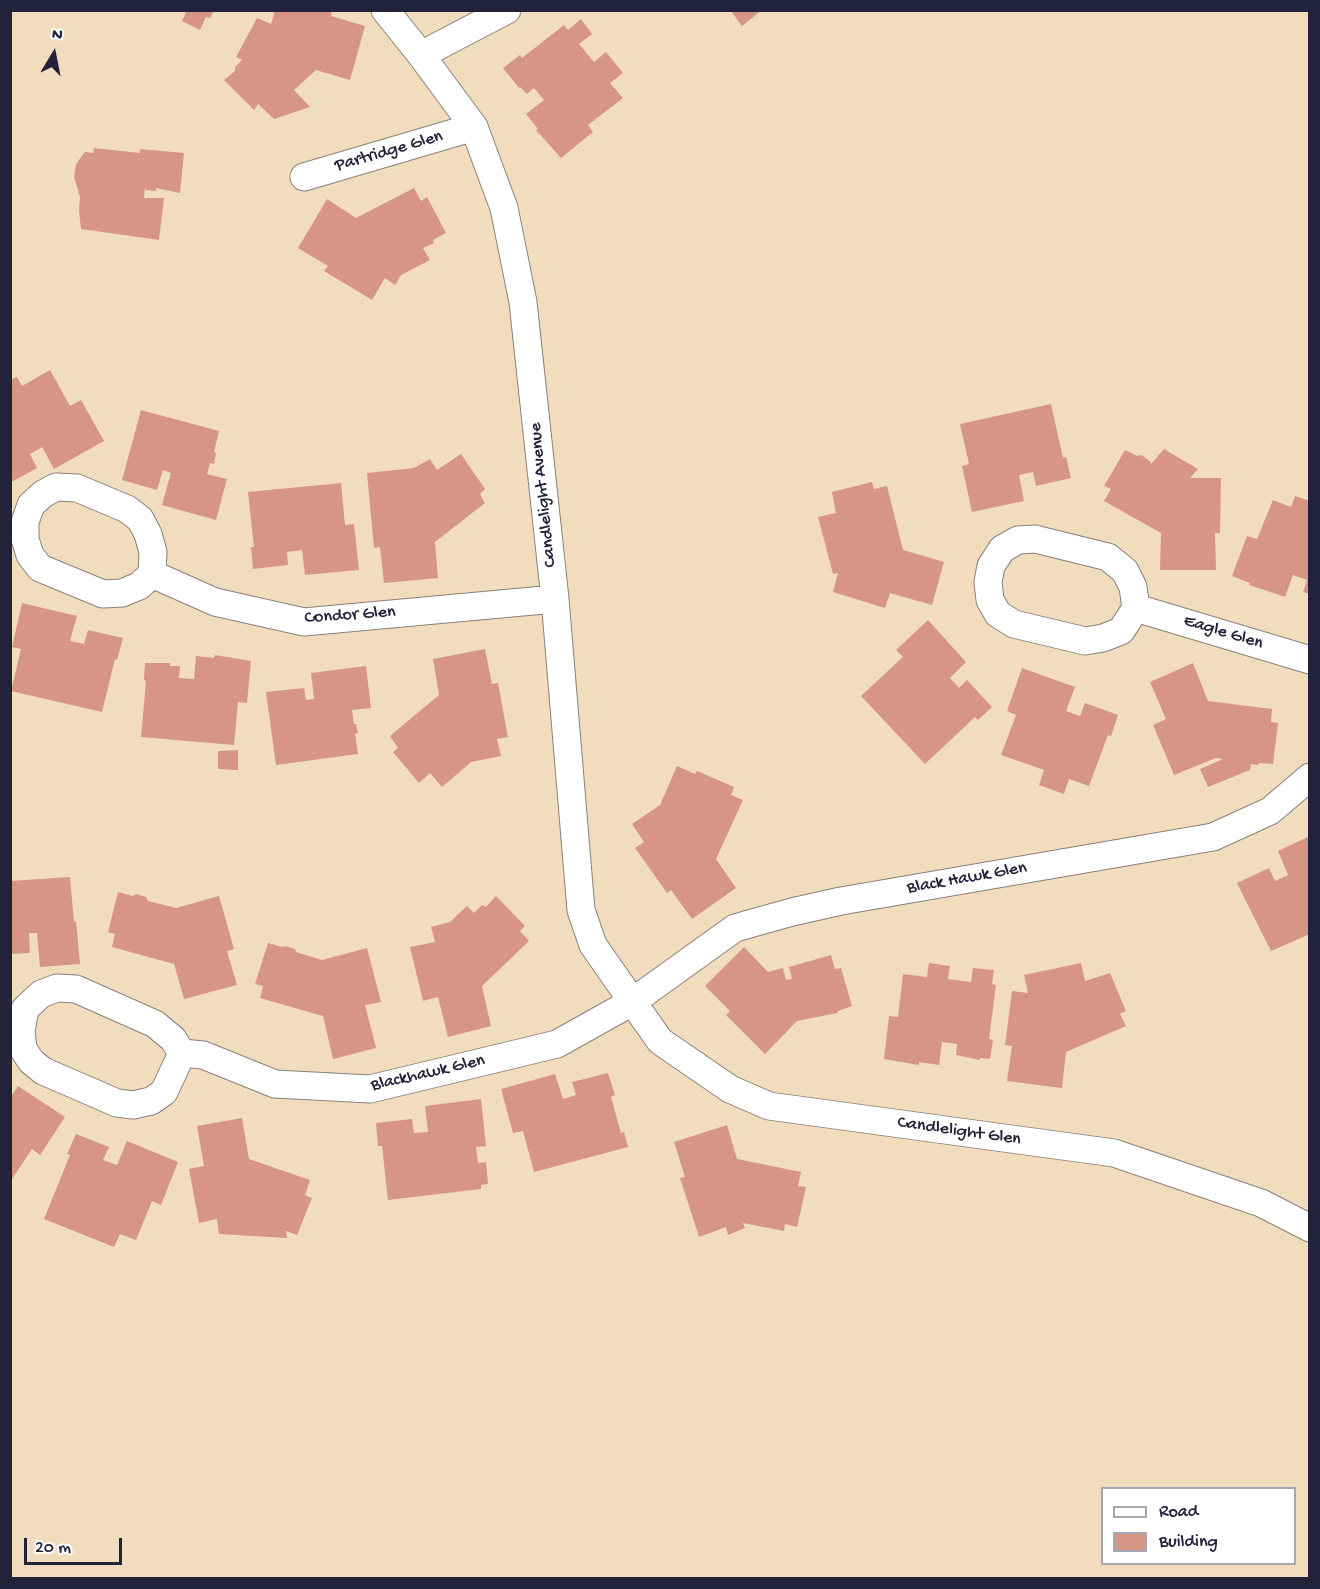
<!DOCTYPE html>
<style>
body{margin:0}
#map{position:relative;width:1320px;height:1589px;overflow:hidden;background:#f1ddbd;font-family:"Gochi Hand",sans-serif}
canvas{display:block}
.frame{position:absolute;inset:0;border:12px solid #22223b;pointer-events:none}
.legend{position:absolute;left:1101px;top:1487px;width:195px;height:78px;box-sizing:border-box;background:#fff;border:2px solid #a7a7b1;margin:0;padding:8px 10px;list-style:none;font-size:18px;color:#22223b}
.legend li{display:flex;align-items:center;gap:12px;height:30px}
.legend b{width:30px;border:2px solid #a7a7b1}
.north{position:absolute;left:24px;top:24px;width:60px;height:60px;-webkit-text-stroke:4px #fff;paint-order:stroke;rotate:10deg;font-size:16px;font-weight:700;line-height:24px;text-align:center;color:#22223b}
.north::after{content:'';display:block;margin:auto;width:21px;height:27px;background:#22223b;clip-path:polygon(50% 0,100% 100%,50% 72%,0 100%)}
.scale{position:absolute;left:24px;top:1538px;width:98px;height:27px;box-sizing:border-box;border:3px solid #22223b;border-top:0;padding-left:8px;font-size:18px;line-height:21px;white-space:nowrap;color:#22223b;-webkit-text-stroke:4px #fff;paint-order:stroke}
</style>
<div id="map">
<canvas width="1320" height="1589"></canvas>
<div class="frame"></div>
<ul class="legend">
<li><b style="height:8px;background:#fff"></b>Road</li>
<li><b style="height:16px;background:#d79586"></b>Building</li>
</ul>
<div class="north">N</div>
<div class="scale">20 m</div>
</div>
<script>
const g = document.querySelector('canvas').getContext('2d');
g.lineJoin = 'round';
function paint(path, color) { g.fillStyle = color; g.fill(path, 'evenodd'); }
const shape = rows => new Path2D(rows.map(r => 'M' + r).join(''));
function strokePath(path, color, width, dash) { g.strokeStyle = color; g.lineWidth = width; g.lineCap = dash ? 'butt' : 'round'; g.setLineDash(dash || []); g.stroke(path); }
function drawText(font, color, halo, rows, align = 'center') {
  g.font = font + ' "Gochi Hand",sans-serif'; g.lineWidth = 6; g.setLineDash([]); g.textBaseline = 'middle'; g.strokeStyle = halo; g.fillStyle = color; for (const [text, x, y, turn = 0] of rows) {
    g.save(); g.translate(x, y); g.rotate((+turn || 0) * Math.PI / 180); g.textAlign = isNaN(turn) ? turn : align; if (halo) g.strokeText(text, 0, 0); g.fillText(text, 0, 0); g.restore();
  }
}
const building = shape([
 [187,10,214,10,210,18,206,17,200,30,182,21],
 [275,10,330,10,332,11,331,16,365,26,350,80,316,70,294,90,310,107,274,119,258,104,254,110,224,80,235,71,235,67,242,60,236,57,257,18,271,24],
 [730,10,762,10,742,26],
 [581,19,592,34,579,44,594,62,606,52,623,73,610,83,623,98,588,125,593,132,561,158,536,130,538,129,526,114,544,100,534,88,527,94,520,87,519,88,503,68,520,55,522,58,564,25,568,30],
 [94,148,140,153,140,149,184,153,180,193,156,188,156,191,146,190,145,188,144,198,164,198,159,240,81,229,79,211,80,197,74,177,76,164,85,152,93,153],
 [414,188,421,201,427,197,446,233,433,240,434,243,423,248,430,260,401,275,395,285,385,278,372,300,324,271,328,266,298,248,327,199,356,218],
 [50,370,70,406,81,400,104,441,54,469,42,447,30,454,37,468,10,483,10,380,17,377,22,386],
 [1051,404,1063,458,1066,457,1071,478,1036,486,1033,472,1019,475,1024,501,972,512,962,466,969,464,960,424],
 [141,410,219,431,214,452,216,453,214,464,210,463,207,474,227,479,216,520,162,505,171,473,163,470,157,490,122,480],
 [1164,449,1198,469,1190,478,1221,478,1220,533,1215,533,1216,570,1160,570,1161,533,1104,501,1111,489,1104,486,1125,450,1137,456,1141,455,1150,461,1151,464],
 [461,454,485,489,480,494,485,503,435,542,438,578,384,583,380,547,374,548,367,473,414,468,430,459,437,470],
 [872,482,874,489,887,486,903,550,944,562,932,605,890,593,885,608,833,592,838,573,833,574,818,517,836,513,832,492],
 [341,483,345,525,354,524,359,570,305,575,302,550,287,552,288,565,253,569,251,547,254,547,248,492],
 [1295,496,1310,501,1310,594,1303,592,1307,580,1293,575,1285,597,1249,585,1250,583,1232,576,1247,536,1257,539,1273,500,1291,507],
 [22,603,77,616,70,641,84,644,88,630,123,638,117,660,115,659,102,712,11,691,21,649,12,647],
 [928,620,966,662,950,678,959,688,967,680,992,707,978,720,975,717,925,764,861,696,903,657,896,650],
 [485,649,492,684,498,683,508,737,497,739,501,756,471,762,442,787,430,773,419,783,393,752,398,748,390,736,439,695,433,659],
 [215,655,251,661,247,703,238,702,234,745,141,737,146,681,144,680,145,663,170,663,170,666,180,666,179,678,194,679,196,656,214,658],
 [1193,663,1208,701,1272,709,1271,722,1278,723,1273,764,1260,763,1257,765,1251,764,1250,770,1208,787,1200,769,1223,759,1216,758,1174,775,1153,725,1166,719,1150,682],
 [366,666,371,708,352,710,354,724,356,724,358,733,355,734,358,754,276,765,266,692,304,688,306,700,314,699,311,673],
 [1022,668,1075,687,1066,711,1080,716,1085,703,1118,715,1111,736,1108,735,1089,786,1069,779,1064,794,1039,785,1044,770,1001,755,1016,715,1007,711],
 [238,750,238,770,218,769,218,751],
 [677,766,695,774,697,771,734,787,731,795,743,800,716,859,736,888,692,919,671,890,667,893,635,848,644,842,632,824,660,805],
 [1310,836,1310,934,1271,951,1237,883,1269,868,1275,881,1288,875,1278,851],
 [70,877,74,922,76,921,80,964,40,967,37,933,29,933,30,953,10,954,10,881],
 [118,892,133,896,136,894,146,897,148,901,176,908,219,896,234,949,227,951,237,985,184,999,174,964,112,947,115,934,108,932],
 [496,896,525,926,520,931,529,941,482,986,491,1026,448,1037,438,997,423,1001,410,947,435,942,431,927,450,922,467,906,474,913,482,905,486,907],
 [268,943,282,947,285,946,295,949,296,952,322,960,367,948,381,1002,365,1005,376,1048,333,1059,323,1016,260,998,263,986,255,984],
 [744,947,768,972,783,968,786,980,792,979,789,967,831,955,835,969,841,968,852,1006,838,1011,837,1013,797,1021,765,1054,726,1015,730,1011,705,986],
 [929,963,950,966,948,979,971,982,973,968,994,970,992,984,996,985,989,1039,993,1040,990,1059,980,1058,980,1060,956,1055,957,1044,942,1042,939,1065,919,1062,919,1065,884,1059,889,1016,898,1017,903,974,927,977],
 [1081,963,1085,981,1110,973,1126,1011,1120,1014,1126,1026,1066,1052,1062,1088,1007,1081,1012,1046,1005,1045,1012,991,1028,993,1024,975],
 [608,1073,615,1095,611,1097,621,1133,624,1132,628,1147,534,1172,523,1131,513,1133,501,1089,555,1074,563,1099,576,1095,572,1082],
 [18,1086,65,1117,40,1155,32,1149,10,1182,10,1098],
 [481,1099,486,1146,476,1147,478,1163,486,1162,488,1184,481,1185,481,1189,388,1200,382,1146,378,1146,376,1123,412,1119,414,1133,428,1132,425,1106],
 [242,1118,249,1159,310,1180,305,1195,312,1198,297,1235,286,1231,287,1238,219,1234,217,1219,199,1223,189,1169,204,1166,197,1126],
 [727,1125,737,1159,801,1172,798,1186,806,1187,797,1227,785,1224,784,1231,743,1223,745,1228,728,1235,726,1227,699,1237,680,1178,685,1177,674,1142],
 [76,1134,109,1147,103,1160,117,1165,127,1141,178,1162,161,1205,152,1201,136,1240,120,1234,114,1247,44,1219,70,1155,67,1154]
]);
const street = shape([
 [385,10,421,55,474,127,504,208,523,302,555,599,581,910,593,945,660,1041,730,1089,769,1106,1114,1153,1261,1203,1310,1228],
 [421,55,507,10],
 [304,177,474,127],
 [56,487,77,488,127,509,140,519,148,534,153,552,152,574,139,586,122,593,103,594,40,568,30,555,25,539,25,522,31,505,43,494,56,487],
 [1035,539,1108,557,1125,571,1133,587,1136,608,1121,631,1103,638,1085,641,1014,624,998,614,990,600,988,582,991,566,1002,549,1018,540,1035,539],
 [152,574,215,602,304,622,555,599],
 [1136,608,1310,660],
 [57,988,76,989,155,1024,173,1039,182,1053,164,1092,151,1101,133,1105,117,1103,43,1071,31,1061,23,1049,21,1031,25,1009,41,994,57,988],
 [182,1053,203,1055,275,1084,370,1089,557,1044,632,1002,735,928,792,912,841,901,1213,837,1270,811,1310,777]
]);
const streetNames = [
 ["Partridge Glen",389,152,-16],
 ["Candlelight Avenue",544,495,-96],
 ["Condor Glen",350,616,-4],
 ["Eagle Glen",1223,633,17],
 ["Black Hawk Glen",967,879,-10],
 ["Blackhawk Glen",428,1074,-13],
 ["Candlelight Glen",959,1132,8]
];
paint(building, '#d79586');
strokePath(street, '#8a807c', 29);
strokePath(street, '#fff', 27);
drawText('18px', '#22223b', '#fff', streetNames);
</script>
